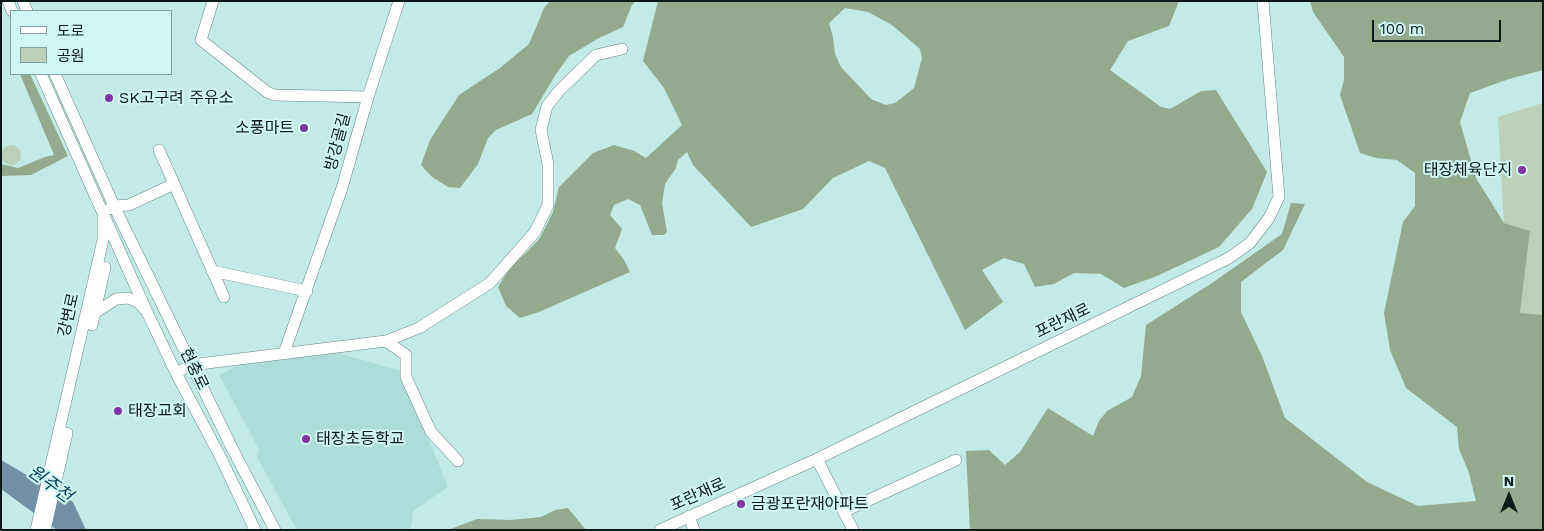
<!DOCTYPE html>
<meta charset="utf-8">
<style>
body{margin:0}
#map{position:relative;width:1544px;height:531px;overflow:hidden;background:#c2eae6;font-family:"Work Sans","Noto Sans KR",sans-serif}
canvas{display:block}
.frame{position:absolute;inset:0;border:2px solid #0b1a19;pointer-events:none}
.legend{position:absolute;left:10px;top:10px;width:162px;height:65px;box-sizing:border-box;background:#cff7f3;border:1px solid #819f9c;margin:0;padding:6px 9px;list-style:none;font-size:15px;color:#0b1a19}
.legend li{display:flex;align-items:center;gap:10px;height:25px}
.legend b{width:25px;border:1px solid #819f9c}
.north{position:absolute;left:1484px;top:471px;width:50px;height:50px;-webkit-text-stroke:4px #cff7f3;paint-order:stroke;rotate:0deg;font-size:14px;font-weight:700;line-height:20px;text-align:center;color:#0b1a19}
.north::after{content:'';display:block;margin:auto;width:18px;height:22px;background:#0b1a19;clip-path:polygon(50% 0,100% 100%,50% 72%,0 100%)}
.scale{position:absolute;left:1372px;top:20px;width:129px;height:22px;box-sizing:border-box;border:2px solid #0b1a19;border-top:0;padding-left:6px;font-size:15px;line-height:18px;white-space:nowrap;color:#0b1a19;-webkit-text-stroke:4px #cff7f3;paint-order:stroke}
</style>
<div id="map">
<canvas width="1544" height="531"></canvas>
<div class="frame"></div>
<ul class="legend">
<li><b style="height:6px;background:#fff"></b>도로</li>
<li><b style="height:14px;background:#bccfb8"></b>공원</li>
</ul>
<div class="north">N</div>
<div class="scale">100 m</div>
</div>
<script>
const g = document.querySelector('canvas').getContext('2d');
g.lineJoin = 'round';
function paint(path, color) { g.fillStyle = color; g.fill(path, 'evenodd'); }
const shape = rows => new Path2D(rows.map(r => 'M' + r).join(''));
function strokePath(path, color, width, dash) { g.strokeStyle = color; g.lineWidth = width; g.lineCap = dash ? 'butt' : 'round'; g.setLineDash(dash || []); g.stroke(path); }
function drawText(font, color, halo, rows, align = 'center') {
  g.font = font + ' "Work Sans","Noto Sans KR",sans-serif'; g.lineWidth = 4; g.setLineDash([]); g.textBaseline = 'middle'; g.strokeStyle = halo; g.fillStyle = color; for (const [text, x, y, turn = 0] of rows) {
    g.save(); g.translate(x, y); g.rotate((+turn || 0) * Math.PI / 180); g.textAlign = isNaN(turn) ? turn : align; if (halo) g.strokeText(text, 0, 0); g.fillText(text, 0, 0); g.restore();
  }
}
const built = shape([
 [332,351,401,371,448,487,413,511,412,524,409,530,297,530,257,457,259,449,219,375,247,361]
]);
const green = shape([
 [1543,103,1543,315,1520,314,1530,231,1504,223,1498,117],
 '1 155a10 10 0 1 1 20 0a10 10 0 1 1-20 0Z'
]);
const forest = shape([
 [550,1,636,1,632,5,623,27,597,39,569,56,556,74,532,114,496,130,488,138,478,164,460,188,448,187,432,177,421,165,430,140,459,95,500,68,529,44,544,8],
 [658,1,1179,1,1169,26,1128,41,1110,70,1161,107,1170,109,1201,91,1216,90,1267,172,1252,209,1219,247,1157,276,1124,288,1101,274,1074,273,1054,284,1035,287,1024,264,1004,258,982,270,1003,302,965,330,885,168,869,161,833,178,803,209,751,227,693,165,687,152,678,160,676,168,665,184,662,203,667,232,664,235,652,235,640,205,628,199,614,205,610,215,622,229,615,248,624,260,630,272,539,312,520,318,506,306,498,287,511,266,527,252,540,238,553,212,559,187,593,153,614,145,634,151,646,158,682,125,664,88,643,61],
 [845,8,868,12,892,25,920,49,922,58,914,88,895,103,886,105,871,99,841,67,835,54,833,37,829,23],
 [1310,1,1543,1,1543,70,1509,79,1470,93,1460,122,1476,178,1504,223,1530,231,1520,313,1543,315,1543,530,970,530,966,451,989,450,1005,465,1020,452,1048,408,1093,436,1099,421,1107,411,1132,397,1141,376,1146,325,1212,283,1282,234,1291,203,1305,204,1283,250,1241,282,1241,312,1262,356,1285,418,1367,482,1418,506,1476,501,1469,473,1459,449,1457,427,1406,388,1390,350,1384,313,1403,222,1415,206,1415,173,1397,160,1376,158,1360,153,1340,95,1344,80,1344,57,1313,12],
 [20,74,30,74,68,156,31,175,1,176,1,164,18,168,45,157,54,155],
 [568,508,586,530,448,530,477,519,511,520,541,517,555,510]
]);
const water = shape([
 [1,460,73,502,86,530,57,530,1,489]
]);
const minor = shape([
 [8,1,12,11],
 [23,1,27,11],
 [213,1,201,40,267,92,274,95,368,97],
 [41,74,146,310,176,373,221,458,255,530],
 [55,74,114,206,234,452,275,530],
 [159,150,224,297],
 [109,209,114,206,129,205,174,184],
 [212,271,307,291],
 [95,313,116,299,128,298,138,302,144,309],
 [92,325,105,267],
 [386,341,406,355,406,377,431,432,458,461],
 [284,353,342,188,368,97,399,1],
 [176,373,191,365,386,341,419,328,490,283,535,232,548,205,548,164,541,130,547,106,559,91,596,55,622,49],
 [817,459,853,530],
 [845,511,956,460],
 [689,516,694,530],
 [36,530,103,240,103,217],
 [45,530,67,433],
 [660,530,817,459,1229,258,1250,243,1269,218,1279,197,1263,1]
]);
const markers = [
 [109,98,5,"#8234a5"],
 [304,128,5,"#8234a5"],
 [1522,170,5,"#8234a5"],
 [118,411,5,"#8234a5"],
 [306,439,5,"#8234a5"],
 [741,504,5,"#8234a5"]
];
const poiNames = [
 ["SK고구려 주유소",119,98],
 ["소풍마트",294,128,"right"],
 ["태장체육단지",1512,170,"right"],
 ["태장교회",128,411],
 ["태장초등학교",316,439],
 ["금광포란재아파트",751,504]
];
const streetNames = [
 ["방강골길",338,142,-75],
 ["강변로",69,315,-77],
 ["포란재로",1063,321,-26],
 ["현충로",194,369,64],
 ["포란재로",698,495,-24]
];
const waterNames = [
 ["원주천",50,484,36]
];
paint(built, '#adddd9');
paint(green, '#bccfb8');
paint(forest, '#93aa8e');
paint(water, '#7290a6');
strokePath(minor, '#648885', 12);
strokePath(minor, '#fff', 11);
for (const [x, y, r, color] of markers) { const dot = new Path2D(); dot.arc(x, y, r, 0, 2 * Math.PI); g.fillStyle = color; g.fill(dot); strokePath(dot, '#cff7f3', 2); }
drawText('16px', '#0b1a19', '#cff7f3', poiNames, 'left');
drawText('16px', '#0b1a19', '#cff7f3', streetNames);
drawText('italic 18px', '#023e5c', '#cff7f3', waterNames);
</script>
